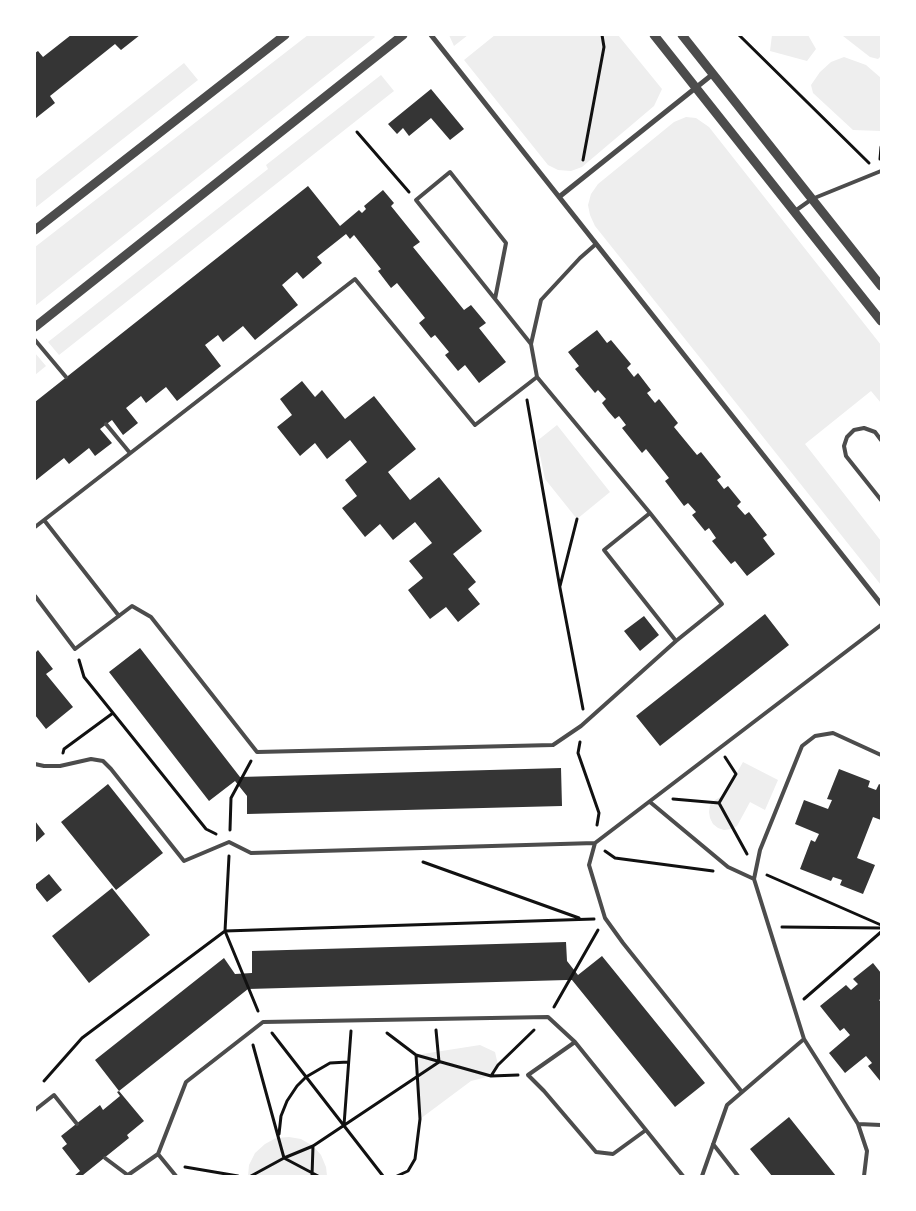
<!DOCTYPE html>
<style>
body{margin:0}
#map{position:relative;width:916px;height:1211px;overflow:hidden;background:#fff;font-family:Barlow,sans-serif}
canvas{display:block}
.frame{position:absolute;inset:0;border:36px solid #fff;pointer-events:none}
</style>
<div id="map">
<canvas width="916" height="1211"></canvas>
<div class="frame"></div>
</div>
<script>
const g = document.querySelector('canvas').getContext('2d');
g.lineJoin = 'round';
function paint(path, color) { g.fillStyle = color; g.fill(path, 'evenodd'); }
const shape = rows => new Path2D(rows.map(r => 'M' + r).join(''));
function strokePath(path, color, width, dash) { g.strokeStyle = color; g.lineWidth = width; g.lineCap = dash ? 'butt' : 'round'; g.setLineDash(dash || []); g.stroke(path); }
const green = shape([
 [308,35,373,35,375,37,35,306,35,247],
 [449,35,468,35,454,46],
 [495,35,618,35,662,89,654,106,582,167,571,171,558,170,548,165,464,60],
 [772,35,808,35,816,49,807,61,770,51],
 [838,35,881,35,881,56,878,59,870,57,843,36],
 [844,57,866,65,881,78,881,131,853,130,813,93,811,85,820,72,831,62],
 [184,63,198,80,35,208,35,180],
 [381,75,394,91,59,355,48,342,268,169,266,165],
 [686,117,696,118,709,127,881,345,881,403,871,391,805,444,881,541,881,585,595,226,590,215,588,205,591,194,598,184,674,122],
 [35,353,46,366,35,375],
 [557,425,610,492,577,519,545,479,537,441],
 [743,762,778,780,765,810,750,802,737,826,731,829,724,830,718,828,713,824,710,818,709,812,710,805,715,800,724,795],
 [480,1045,495,1052,498,1065,491,1076,471,1081,420,1119,416,1055],
 [289,1137,301,1139,313,1146,321,1155,326,1167,327,1176,248,1176,249,1165,255,1153,265,1144,276,1138]
]);
const building = shape([
 [71,35,140,35,121,50,115,44,50,96,55,103,36,118,35,116,35,53,38,51,43,57],
 [431,89,464,129,450,140,431,118,409,136,403,128,397,134,388,124],
 [308,186,340,226,359,210,362,213,366,209,364,206,383,190,394,203,391,206,420,242,413,247,464,310,471,305,486,323,479,328,506,362,479,383,465,365,458,371,445,355,449,352,435,335,431,338,419,323,425,318,397,283,391,288,378,271,381,269,354,235,350,239,346,234,317,257,322,263,303,279,297,272,282,285,298,305,255,340,243,326,223,342,218,335,205,345,221,366,177,401,166,387,146,403,141,396,126,408,138,423,123,435,112,420,100,429,112,443,95,456,89,448,69,464,64,458,35,481,35,402],
 [597,330,607,343,611,340,631,364,627,368,634,377,638,373,651,390,647,393,655,403,659,399,678,423,674,427,697,455,701,452,721,477,717,480,724,489,728,486,741,502,737,506,745,515,749,512,767,535,763,538,775,554,747,576,735,561,731,564,712,541,716,538,709,528,705,531,692,515,696,512,688,503,684,506,665,481,669,478,646,449,642,453,622,428,626,425,619,416,615,419,608,411,602,403,606,399,598,390,595,393,575,369,579,366,568,352],
 [302,381,315,397,322,390,345,419,374,396,416,449,388,472,410,500,439,477,482,531,453,554,476,582,468,589,480,604,458,622,446,607,430,619,408,590,423,578,409,561,432,543,415,522,393,540,380,524,365,537,342,508,357,496,345,480,367,462,350,440,327,459,315,443,300,456,277,427,292,415,280,399],
 [765,614,789,645,660,746,636,716],
 [644,616,659,635,640,651,624,631],
 [140,648,240,777,561,768,562,806,247,814,247,796,235,781,209,801,109,672],
 [38,650,53,669,46,674,73,707,46,729,35,715,35,653],
 [839,769,870,781,868,787,876,790,879,784,881,785,881,820,873,817,857,858,875,865,863,894,840,885,842,880,833,877,831,881,800,869,811,840,815,842,819,834,795,824,804,800,828,809,832,800,827,799],
 [108,784,163,853,116,890,61,822],
 [35,821,45,834,35,843],
 [49,874,62,890,47,902,35,887,35,885],
 [112,888,150,935,89,983,52,936],
 [566,942,567,961,578,975,602,956,705,1083,675,1107,572,980,567,980,248,989,119,1091,95,1060,224,958,235,974,252,973,252,951],
 [873,963,881,973,881,999,879,1000,881,1002,881,1082,868,1066,872,1063,866,1056,845,1073,829,1053,850,1035,844,1028,840,1031,820,1006,846,985,851,990,858,984,853,979],
 [119,1091,144,1121,127,1135,129,1138,83,1175,84,1176,74,1176,80,1171,62,1148,67,1144,61,1136,100,1105,103,1110,120,1096,117,1092],
 [789,1117,836,1176,772,1176,750,1149]
]);
const path = shape([
 [739,35,869,163],
 [357,132,409,192],
 [880,159,881,147],
 [583,160,604,47,602,35],
 [527,400,560,588,583,709],
 [560,586,577,519],
 [79,660,84,677,113,713,206,829,216,834],
 [580,742,578,753,599,813,597,825],
 [63,753,64,749,113,713],
 [673,799,719,803,747,854],
 [719,803,736,774,725,757],
 [230,830,231,798,251,761],
 [605,851,615,858,713,871],
 [229,856,225,931,258,1011],
 [423,862,579,918],
 [767,875,881,925],
 [782,927,881,928],
 [804,999,881,932],
 [554,1007,598,930],
 [272,1033,383,1176],
 [387,1033,416,1055,491,1076,518,1075],
 [253,1045,284,1158,313,1146,439,1062,436,1030],
 [491,1076,498,1065,534,1030],
 [44,1081,82,1038,225,931,594,919],
 [344,1125,351,1031],
 [279,1134,281,1116,287,1101,297,1086,306,1077,330,1063,348,1062],
 [185,1167,238,1176],
 [251,1176,284,1158,318,1176],
 [312,1176,313,1146],
 [397,1176,408,1171,415,1159,420,1119,416,1055]
]);
const service = shape([
 [795,211,812,199,881,171],
 [495,299,506,243,450,172,416,200,531,344],
 [35,340,66,377],
 [106,424,130,453],
 [881,440,875,432,864,428,854,430,847,437,844,446,846,456,881,500],
 [650,513,604,550,676,641],
 [44,520,119,616],
 [35,527,355,279,475,425,537,377],
 [35,596,75,649,132,606,151,617,257,752,553,745,581,726,676,641,722,604,650,513,537,377,531,344,541,300,580,258,596,244],
 [881,755,833,733,815,736,802,746,760,850,754,879,804,1039,858,1124,881,1125],
 [35,764,44,766,60,766,91,759,103,761,111,769,184,861,229,842,251,853,595,843,881,625],
 [650,802,728,867,754,879],
 [595,843,589,865,605,918,623,943,742,1092],
 [575,1042,528,1075,544,1091,596,1152,613,1154,646,1130],
 [35,1110,54,1095,77,1124],
 [858,1124,867,1151,864,1176],
 [713,1144,738,1176],
 [158,1154,176,1176],
 [105,1158,129,1176],
 [128,1175,158,1154,186,1082,263,1022,548,1017,575,1042,683,1176],
 [702,1176,727,1105,804,1039]
]);
const minor = shape([
 [431,35,881,604],
 [559,197,713,74]
]);
const tertiary = shape([
 [654,35,881,321],
 [682,35,881,286],
 [35,230,285,35],
 [35,327,403,35]
]);
paint(green, '#eee');
paint(building, '#353535');
strokePath(path, '#111', 3);
strokePath(service, '#4c4c4c', 4);
strokePath(minor, '#4c4c4c', 5);
strokePath(tertiary, '#4c4c4c', 9);
</script>
